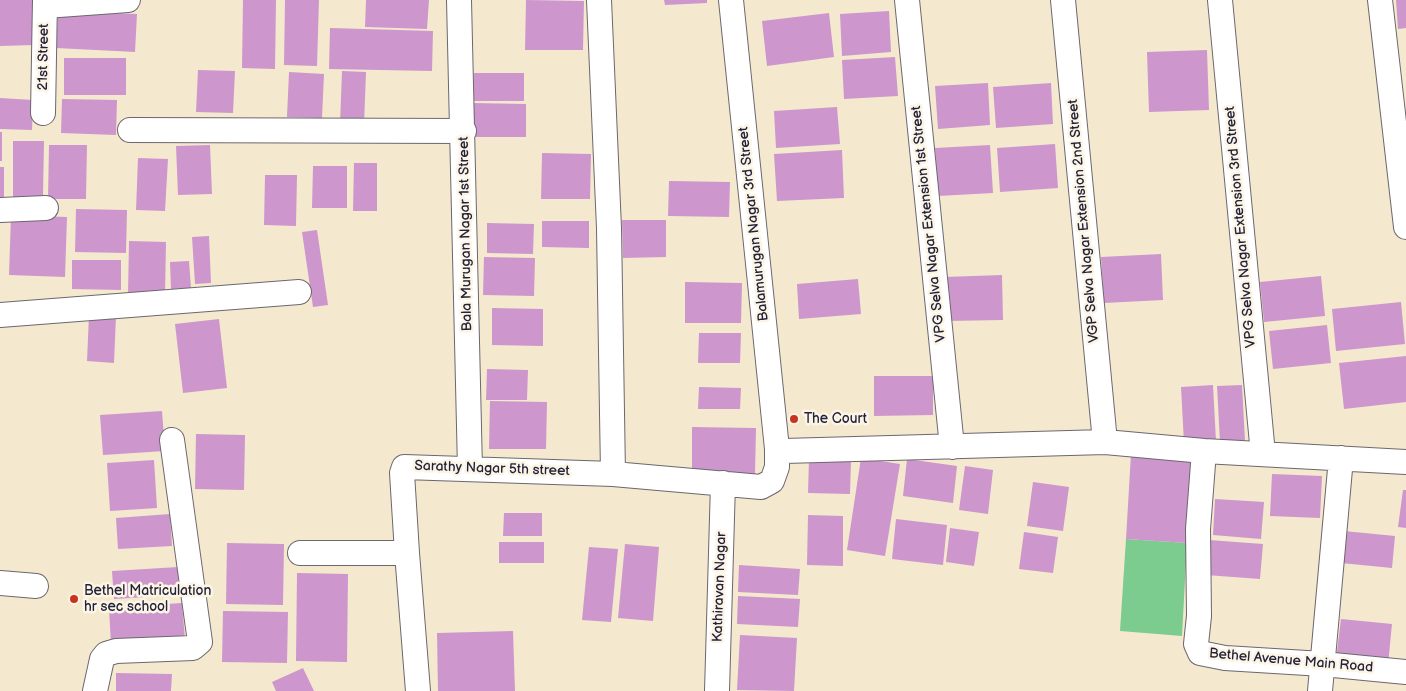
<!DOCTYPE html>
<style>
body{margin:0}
canvas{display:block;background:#f4e8ce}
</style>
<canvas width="1406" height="691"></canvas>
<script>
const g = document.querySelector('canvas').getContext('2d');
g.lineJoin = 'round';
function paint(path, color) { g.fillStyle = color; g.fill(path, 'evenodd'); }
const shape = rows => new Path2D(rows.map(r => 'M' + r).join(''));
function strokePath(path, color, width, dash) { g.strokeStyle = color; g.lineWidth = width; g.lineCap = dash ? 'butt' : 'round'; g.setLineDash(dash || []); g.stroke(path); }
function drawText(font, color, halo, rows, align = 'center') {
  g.font = font + ' "Balsamiq Sans",sans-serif'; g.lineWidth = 5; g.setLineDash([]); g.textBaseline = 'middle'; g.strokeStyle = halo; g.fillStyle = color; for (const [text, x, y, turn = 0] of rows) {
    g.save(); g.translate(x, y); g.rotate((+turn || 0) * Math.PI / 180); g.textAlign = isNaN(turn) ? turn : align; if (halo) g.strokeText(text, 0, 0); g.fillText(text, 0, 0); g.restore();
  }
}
const green = shape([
 [1126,539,1187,543,1182,636,1120,631]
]);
const building = shape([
 [0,0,34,0,35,45,0,46],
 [243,0,276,0,275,69,242,68],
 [285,0,319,0,317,66,284,65],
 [366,0,429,0,427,29,365,27],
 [526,0,584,1,583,50,525,50],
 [664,0,707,0,707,3,665,5],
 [1396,0,1406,0,1406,28,1398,29],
 [58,11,137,14,135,52,56,48],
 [889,11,891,52,842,56,840,14],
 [829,13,834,57,767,66,762,21],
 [330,28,433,31,432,71,329,69],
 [1207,50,1209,110,1149,112,1147,52],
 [895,57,898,96,844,99,842,60],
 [64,58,126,58,126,95,64,95],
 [198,70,235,71,233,113,196,112],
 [342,71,366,72,364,125,340,124],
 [289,72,324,74,322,118,287,117],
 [474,73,524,73,524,101,473,101],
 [988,83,990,125,938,129,935,86],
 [1051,83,1053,124,996,128,993,87],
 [0,98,33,100,32,130,0,129],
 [62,99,117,100,116,135,61,133],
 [472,103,526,104,526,137,472,137],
 [837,107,840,144,776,148,774,111],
 [0,132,2,132,2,161,0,161],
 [13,141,44,141,43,197,13,197],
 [1055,144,1058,188,1000,192,997,148],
 [49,145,87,145,86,199,48,199],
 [210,145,212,194,178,195,176,146],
 [990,145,993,193,938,196,935,148],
 [842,150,844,198,777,201,774,154],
 [542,153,591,154,590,199,541,199],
 [138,158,168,159,165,211,136,210],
 [354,163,377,163,377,211,353,211],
 [313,166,347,166,347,208,312,208],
 [0,167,4,167,4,199,0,199],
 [265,175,297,175,296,226,264,225],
 [669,181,730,182,729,217,668,216],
 [76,209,127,210,126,253,75,252],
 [11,215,67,217,65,277,9,275],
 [622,220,666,220,666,257,623,258],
 [542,221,589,221,589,248,542,247],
 [487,223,534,224,533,254,487,253],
 [317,230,328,305,313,307,302,232],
 [209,236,211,283,195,284,192,237],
 [129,241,166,242,165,296,128,296],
 [1161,254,1163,300,1104,303,1101,257],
 [484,257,535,258,534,296,483,295],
 [72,260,121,260,121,290,72,289],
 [189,261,191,288,171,289,170,262],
 [1002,275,1003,320,946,321,944,277],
 [1321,276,1325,316,1264,322,1260,282],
 [858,279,861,314,799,319,797,284],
 [685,282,742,283,741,323,685,323],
 [1401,302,1405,344,1336,351,1332,309],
 [492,308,543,309,543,346,492,345],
 [89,315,116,316,114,363,87,361],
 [219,319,227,388,183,393,175,324],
 [1327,325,1331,363,1273,369,1269,331],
 [699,333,741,333,740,363,698,363],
 [1406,356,1406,402,1344,409,1339,363],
 [487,369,528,370,527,400,486,400],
 [874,376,933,376,933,415,874,416],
 [1213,385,1216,441,1184,443,1181,387],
 [1242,385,1245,441,1220,442,1217,386],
 [699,387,741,388,740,409,698,409],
 [490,401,547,402,546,449,489,449],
 [162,411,165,451,103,455,100,415],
 [692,427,756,428,755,474,692,473],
 [196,434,245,435,244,490,195,489],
 [1131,454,1192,459,1187,543,1126,539],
 [861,458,900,464,885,556,847,550],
 [809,459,851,460,850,494,808,493],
 [907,459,957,466,953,503,903,496],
 [154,460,157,508,110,511,107,463],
 [965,466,993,470,988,514,959,510],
 [1272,474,1322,476,1320,518,1270,516],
 [1033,482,1069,487,1063,531,1027,526],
 [1403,490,1406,490,1406,528,1398,527],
 [1215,499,1264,502,1261,539,1213,535],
 [504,513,542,513,542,536,503,536],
 [170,514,172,546,118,549,116,518],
 [808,515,843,516,843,566,807,565],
 [896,519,947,525,943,565,892,559],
 [950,528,979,532,974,566,946,562],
 [1344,531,1395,536,1392,568,1341,563],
 [1024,532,1058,537,1053,573,1019,569],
 [1209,540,1263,544,1260,579,1206,575],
 [499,542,544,542,544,563,499,563],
 [227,543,284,544,283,605,226,604],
 [625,544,659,547,653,621,618,618],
 [589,547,618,549,611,622,582,620],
 [739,565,800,569,798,595,738,592],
 [178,567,179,595,114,599,112,571],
 [297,573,348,574,347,662,296,661],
 [738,596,800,599,798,627,737,624],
 [182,603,185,640,111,645,109,608],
 [223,611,288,612,287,663,222,662],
 [1341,619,1392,624,1388,665,1336,660],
 [513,631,515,691,438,691,437,633],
 [740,635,797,638,794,691,737,690],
 [303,668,314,691,276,691,272,682],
 [116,673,172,674,171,691,116,691]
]);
const minor = shape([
 [459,0,470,469],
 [599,0,609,228,613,474],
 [907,0,952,447],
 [1063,0,1105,442],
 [1220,0,1263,454],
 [1380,0,1406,227],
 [45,6,128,0],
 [43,113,45,0],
 [130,130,464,131],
 [0,210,46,208],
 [0,315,299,292],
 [777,449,784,451,1105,442,1204,451,1406,462],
 [1204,451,1198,529,1199,616,1196,644,1200,653,1225,658,1323,664,1406,672],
 [300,553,407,553],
 [0,583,36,586],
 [95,691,102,659,106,654,116,651,193,648,200,642,172,440],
 [418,691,407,553,402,473,404,467,613,474,761,487,772,481,777,467,777,449,731,0],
 [717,691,723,483],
 [1320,691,1341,458]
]);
const markers = [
 [794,419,5,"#c8321e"],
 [74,599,5,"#c8321e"]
];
const streetNames = [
 ["21st Street",44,57,-89],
 ["VGP Selva Nagar Extension 2nd Street",1084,221,-95],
 ["Balamurugan Nagar 3rd Street",754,224,-96],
 ["VPG Selva Nagar Extension 1st Street",929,224,-96],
 ["VPG Selva Nagar Extension 3rd Street",1241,227,-95],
 ["Bala Murugan Nagar 1st Street",466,234,-91],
 ["Sarathy Nagar 5th street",492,469,2],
 ["Kathiravan Nagar",720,587,-88],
 ["Bethel Avenue Main Road",1291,661,5]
];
const poiNames = [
 ["The Court",804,419],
 ["Bethel Matriculation",84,591],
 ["hr sec school",84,607]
];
paint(green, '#7bcc8e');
paint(building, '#cd97cd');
strokePath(minor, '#6c676e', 26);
strokePath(minor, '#fff', 24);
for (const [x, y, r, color] of markers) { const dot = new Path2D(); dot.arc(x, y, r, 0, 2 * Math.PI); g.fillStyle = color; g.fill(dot); strokePath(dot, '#fcf5e5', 2); }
drawText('14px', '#22223b', '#fcf5e5', streetNames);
drawText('14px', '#22223b', '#fcf5e5', poiNames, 'left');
</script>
